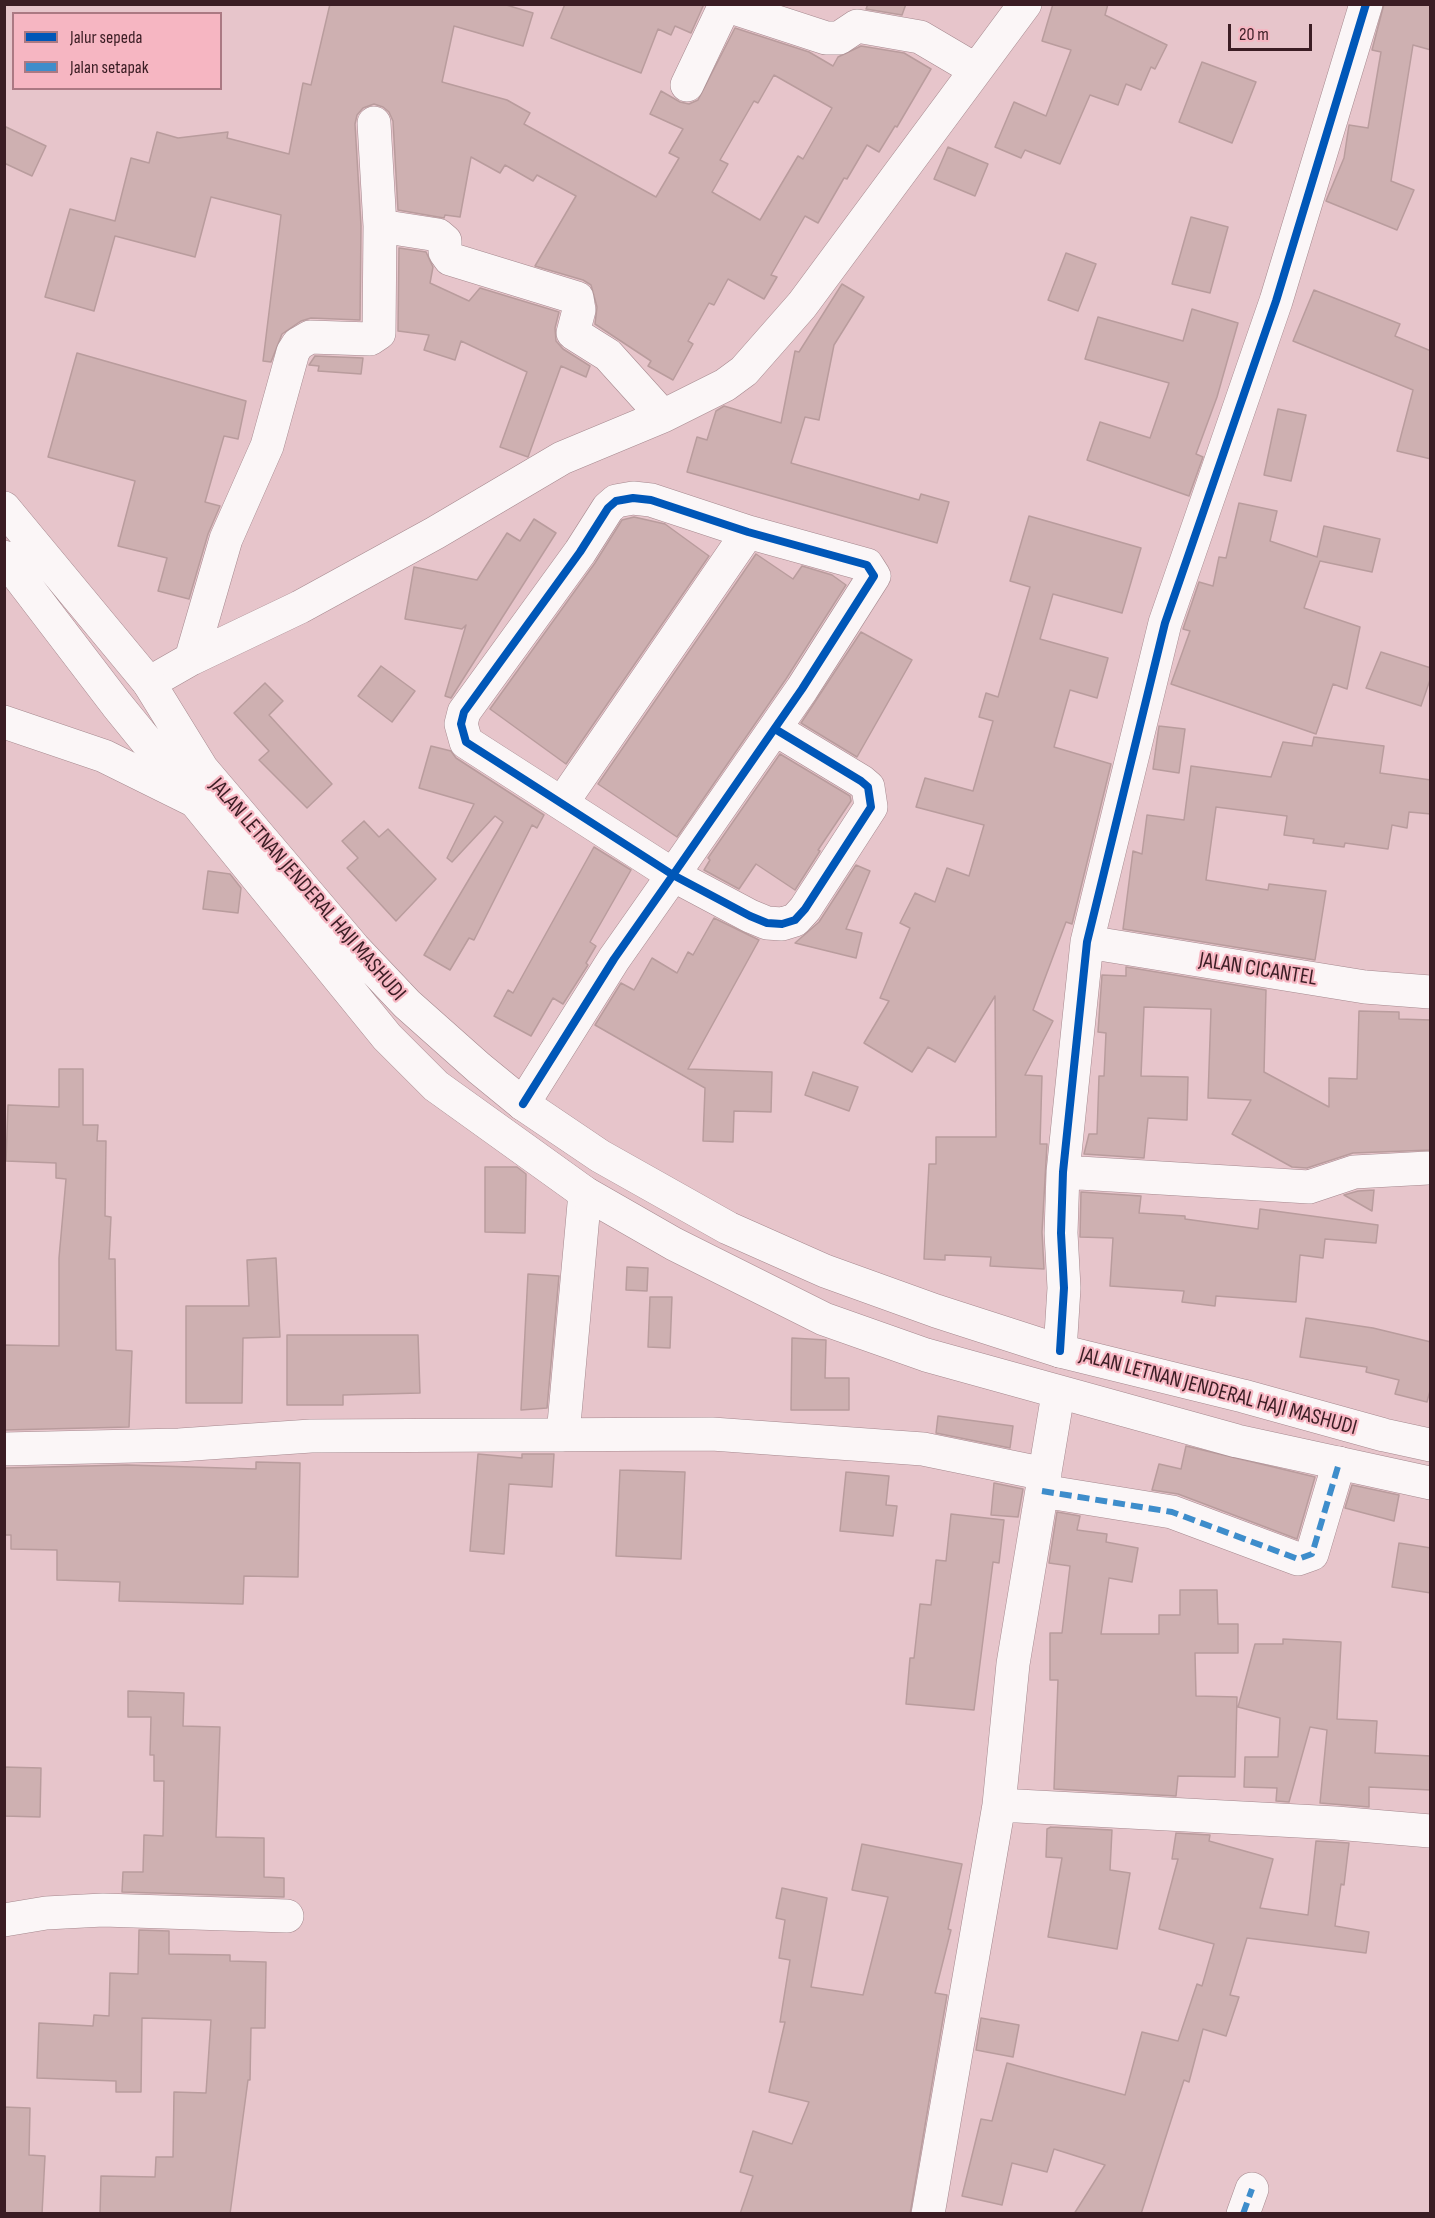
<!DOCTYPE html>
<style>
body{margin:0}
#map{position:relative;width:1435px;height:2218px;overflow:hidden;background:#e7c5cb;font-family:"Sofia Sans Condensed",sans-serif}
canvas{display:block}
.frame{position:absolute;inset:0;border:6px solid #3b1d24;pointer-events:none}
.legend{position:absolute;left:12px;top:12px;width:210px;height:78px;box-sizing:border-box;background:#f6b6c2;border:2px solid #ab7983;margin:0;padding:8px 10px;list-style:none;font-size:18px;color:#3b1d24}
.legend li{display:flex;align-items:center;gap:12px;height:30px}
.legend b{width:30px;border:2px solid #ab7983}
.scale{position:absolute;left:1228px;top:24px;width:84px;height:27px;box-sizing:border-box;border:3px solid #3b1d24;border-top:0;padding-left:8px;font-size:18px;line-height:21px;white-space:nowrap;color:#3b1d24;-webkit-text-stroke:4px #f6b6c2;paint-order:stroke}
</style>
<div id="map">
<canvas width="1435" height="2218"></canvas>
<div class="frame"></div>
<ul class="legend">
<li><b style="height:8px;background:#0057b8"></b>Jalur sepeda</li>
<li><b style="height:8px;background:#3e8dcb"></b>Jalan setapak</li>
</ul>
<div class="scale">20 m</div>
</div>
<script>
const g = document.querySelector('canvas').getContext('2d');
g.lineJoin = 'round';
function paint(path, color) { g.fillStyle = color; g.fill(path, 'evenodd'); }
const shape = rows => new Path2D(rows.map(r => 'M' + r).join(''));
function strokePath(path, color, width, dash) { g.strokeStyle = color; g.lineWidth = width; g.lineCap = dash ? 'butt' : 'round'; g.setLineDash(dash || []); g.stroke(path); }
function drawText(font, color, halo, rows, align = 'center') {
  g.font = font + ' "Sofia Sans Condensed",sans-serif'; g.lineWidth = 4.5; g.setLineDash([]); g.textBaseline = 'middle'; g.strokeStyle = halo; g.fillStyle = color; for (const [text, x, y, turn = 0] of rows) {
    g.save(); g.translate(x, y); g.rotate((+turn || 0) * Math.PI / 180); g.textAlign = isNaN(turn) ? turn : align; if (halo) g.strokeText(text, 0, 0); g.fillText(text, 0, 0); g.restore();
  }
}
const building = shape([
 [330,4,503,4,533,13,523,46,454,26,442,82,507,100,530,113,524,124,656,197,679,158,669,153,683,129,650,114,661,91,680,102,689,104,698,100,735,28,809,52,833,66,838,57,861,46,904,53,931,69,897,127,895,126,879,152,867,145,847,179,844,178,818,223,805,216,771,275,777,277,764,299,728,279,714,305,709,303,688,341,693,344,673,380,648,366,651,361,595,324,597,307,591,285,583,280,535,266,576,196,537,175,533,181,505,165,500,173,471,157,460,217,445,215,444,218,398,210,393,121,389,112,383,107,374,104,363,108,357,115,355,124,361,226,360,320,311,318,301,321,282,334,271,362,263,361,281,215,211,197,195,257,115,236,94,311,45,297,70,209,115,221,131,158,149,163,157,132,178,138,228,132,227,138,289,154,303,83,311,85,330,4],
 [774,75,832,108,803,159,798,156,760,220,712,192,728,164,720,160,754,101,758,103,774,75],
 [565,4,704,4,691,33,675,26,671,35,658,29,641,73,551,38,565,4],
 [868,4,906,4,902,15,866,9,868,4],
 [1053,4,1108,4,1105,15,1167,45,1155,69,1151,67,1141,90,1126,84,1118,105,1090,95,1060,164,1025,150,1021,158,995,147,1014,102,1046,116,1071,50,1042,41,1053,4],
 [1384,4,1431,4,1431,50,1413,45,1391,181,1414,190,1397,230,1326,201,1344,158,1349,125,1368,128,1381,52,1372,50,1384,4],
 [1202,62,1256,82,1232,143,1179,122,1202,62],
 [4,126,46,146,32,176,4,163,4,126],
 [948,147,988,164,975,196,934,179,948,147],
 [1191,217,1228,227,1210,293,1172,284,1191,217],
 [399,248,426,252,433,267,430,283,469,301,480,288,559,312,555,328,556,341,563,349,590,366,586,377,561,366,528,457,500,447,527,372,461,341,455,360,424,350,429,335,398,331,399,248],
 [1066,253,1096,264,1078,311,1048,300,1066,253],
 [842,284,864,297,834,345,819,420,805,417,791,463,919,500,921,494,949,502,937,543,687,472,697,437,707,440,716,411,724,406,781,423,795,351,799,352,842,284],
 [1314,290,1400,324,1395,336,1431,351,1431,459,1397,451,1413,390,1293,341,1314,290],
 [1192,309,1238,323,1217,397,1196,454,1203,457,1189,496,1087,460,1100,422,1150,438,1169,383,1085,359,1098,317,1183,341,1192,309],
 [77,353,246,401,238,439,224,436,205,502,220,506,208,534,189,599,158,591,167,558,118,546,135,481,48,457,77,353],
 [315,356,363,358,361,374,318,371,319,366,309,365,315,356],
 [1278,409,1306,415,1291,481,1264,475,1278,409],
 [1239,503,1277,511,1270,541,1317,557,1324,526,1380,539,1372,572,1320,561,1304,608,1360,627,1347,689,1333,684,1316,734,1171,684,1190,631,1183,629,1199,582,1213,586,1219,557,1226,558,1239,503],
 [1029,516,1141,548,1122,613,1053,594,1040,639,1108,658,1097,698,1070,690,1054,747,1111,764,1072,924,1066,922,1033,1010,1053,1021,1025,1075,1042,1076,1040,1144,1047,1144,1042,1232,1044,1269,990,1266,991,1257,945,1255,945,1260,924,1259,929,1164,936,1164,936,1137,996,1137,995,996,955,1062,928,1047,912,1072,864,1043,889,1001,880,998,910,928,900,923,915,893,935,902,947,868,969,876,984,825,916,807,925,778,973,791,993,721,979,717,986,693,998,697,1030,587,1010,581,1029,516],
 [634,517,665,524,709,556,566,764,490,709,595,563,622,520,634,517],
 [534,519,556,533,451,698,445,696,466,625,462,629,405,619,414,567,477,580,507,533,520,541,534,519],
 [756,554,793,579,802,566,832,575,846,585,786,679,677,837,598,784,756,554],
 [861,632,912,660,857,757,801,723,861,632],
 [1381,652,1431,668,1431,677,1421,706,1366,688,1381,652],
 [381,666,415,691,392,722,358,696,381,666],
 [265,683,283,701,269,715,332,784,307,808,259,760,269,751,234,713,265,683],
 [1159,726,1185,729,1179,773,1153,769,1159,726],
 [1314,737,1384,746,1380,773,1431,780,1431,814,1409,812,1407,828,1392,825,1388,849,1345,843,1344,847,1313,843,1314,839,1284,835,1287,816,1216,807,1206,880,1268,890,1269,884,1326,891,1315,960,1123,929,1133,851,1142,854,1147,815,1184,820,1191,766,1271,777,1283,742,1312,746,1314,737],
 [431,746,451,751,456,758,544,815,537,828,532,825,474,940,469,938,450,970,424,955,503,822,495,816,452,862,447,858,474,804,419,788,431,746],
 [780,754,850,796,851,801,818,850,820,851,795,890,756,864,739,889,704,870,710,860,708,858,780,754],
 [364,821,379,837,388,829,436,879,396,921,347,868,358,858,342,841,364,821],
 [594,847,631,870,590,942,596,946,586,963,588,965,563,1004,553,998,531,1036,494,1016,508,990,513,993,594,847],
 [856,865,870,871,846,929,862,933,856,958,795,943,819,922,856,865],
 [208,871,230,874,241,888,238,913,203,909,208,871],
 [714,918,759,940,688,1069,772,1072,771,1112,734,1111,733,1142,703,1141,705,1088,595,1025,621,983,634,990,652,958,677,973,688,952,693,955,714,918],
 [1126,967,1266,990,1264,1072,1329,1107,1329,1078,1357,1079,1359,1011,1399,1012,1399,1019,1431,1020,1431,1150,1353,1153,1307,1168,1292,1167,1232,1134,1251,1100,1208,1098,1211,1009,1144,1007,1141,1076,1188,1077,1187,1120,1148,1118,1144,1158,1084,1154,1089,1134,1097,1134,1099,1076,1104,1076,1106,1033,1098,1032,1102,975,1126,976,1126,967],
 [59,1069,83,1069,83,1125,98,1125,97,1141,106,1141,105,1216,111,1217,109,1259,115,1259,116,1350,132,1351,129,1427,4,1430,4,1345,59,1346,59,1258,66,1179,56,1178,56,1163,6,1161,8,1105,59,1107,59,1069],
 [813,1072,858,1087,849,1111,805,1095,813,1072],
 [485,1167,517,1167,526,1174,525,1233,485,1232,485,1167],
 [1374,1190,1372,1211,1344,1195,1358,1191,1374,1190],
 [1081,1192,1141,1196,1139,1213,1185,1216,1185,1219,1258,1229,1260,1209,1378,1225,1376,1243,1325,1239,1323,1258,1300,1255,1296,1302,1216,1296,1215,1306,1182,1302,1184,1291,1110,1286,1113,1238,1080,1237,1081,1192],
 [276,1258,280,1337,243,1338,242,1403,186,1403,186,1306,249,1306,247,1260,276,1258],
 [627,1267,648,1268,647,1291,626,1290,627,1267],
 [528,1274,559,1276,547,1408,521,1410,528,1274],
 [650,1297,672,1297,670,1348,648,1347,650,1297],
 [1306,1318,1373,1328,1431,1342,1431,1387,1427,1402,1395,1394,1399,1380,1366,1372,1367,1367,1300,1357,1306,1318],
 [287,1335,418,1335,420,1393,343,1395,343,1405,287,1405,287,1335],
 [792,1338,826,1340,825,1378,849,1378,849,1410,791,1410,792,1338],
 [938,1416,1013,1426,1010,1448,936,1433,938,1416],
 [1186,1446,1315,1477,1297,1539,1178,1494,1152,1490,1159,1464,1181,1469,1186,1446],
 [478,1454,522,1458,522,1454,554,1454,552,1487,509,1484,504,1554,470,1551,478,1454],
 [256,1462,300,1463,298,1577,244,1576,243,1604,119,1601,120,1582,57,1580,57,1550,11,1549,11,1535,4,1535,4,1468,127,1465,256,1469,256,1462],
 [620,1470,685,1472,681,1559,616,1556,620,1470],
 [846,1472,889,1476,886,1505,897,1506,893,1536,840,1531,846,1472],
 [994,1483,1023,1489,1018,1517,991,1515,994,1483],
 [1352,1485,1399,1495,1394,1521,1345,1508,1352,1485],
 [1057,1512,1080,1516,1077,1530,1107,1534,1106,1542,1138,1548,1132,1582,1109,1578,1101,1634,1159,1634,1159,1615,1180,1615,1180,1590,1217,1590,1218,1624,1238,1624,1238,1653,1195,1653,1196,1696,1237,1697,1235,1777,1178,1776,1176,1796,1054,1789,1058,1680,1050,1680,1050,1633,1062,1633,1070,1566,1049,1563,1057,1512],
 [951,1514,1004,1520,999,1563,993,1562,974,1710,906,1704,910,1658,914,1658,920,1604,931,1605,936,1560,946,1561,951,1514],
 [1399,1543,1431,1548,1431,1593,1392,1587,1399,1543],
 [1283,1639,1341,1642,1337,1719,1377,1721,1375,1753,1431,1756,1431,1790,1369,1787,1369,1807,1320,1803,1327,1730,1310,1727,1289,1802,1276,1801,1277,1788,1244,1787,1245,1757,1278,1757,1280,1718,1238,1707,1255,1644,1283,1644,1283,1639],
 [128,1691,184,1693,183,1726,220,1727,216,1837,264,1838,264,1877,284,1878,284,1897,122,1892,123,1872,143,1872,144,1835,163,1836,164,1781,154,1781,154,1755,150,1755,151,1717,128,1717,128,1691],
 [4,1767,41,1768,40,1817,4,1816,4,1767],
 [1051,1827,1112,1830,1110,1870,1130,1873,1117,1949,1048,1937,1062,1858,1046,1857,1047,1829,1051,1827],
 [1176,1833,1210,1835,1209,1841,1273,1859,1260,1908,1308,1915,1316,1841,1349,1843,1344,1885,1341,1884,1335,1926,1369,1932,1366,1953,1247,1938,1230,1995,1239,1997,1226,2036,1203,2029,1189,2082,1184,2080,1141,2214,1074,2214,1105,2165,1054,2149,1047,2172,1012,2163,1002,2205,962,2196,981,2119,992,2121,1007,2063,1125,2095,1142,2032,1178,2041,1197,1984,1202,1986,1214,1944,1159,1929,1178,1859,1172,1859,1176,1833],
 [862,1844,962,1864,948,1929,951,1930,935,1993,947,1995,910,2214,740,2214,753,2176,740,2172,753,2131,792,2144,809,2102,769,2092,785,2022,780,2022,790,1960,779,1958,785,1920,776,1918,782,1888,827,1898,811,1987,863,1995,888,1897,852,1890,862,1844],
 [139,1930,169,1931,169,1954,230,1955,230,1961,266,1962,265,2028,251,2028,250,2080,248,2080,230,2214,100,2214,101,2176,155,2177,156,2157,173,2157,174,2092,206,2093,211,2020,142,2018,141,2092,116,2092,116,2081,37,2078,39,2023,93,2026,94,2015,109,2016,110,1973,138,1974,139,1930],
 [981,2018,1019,2025,1013,2057,976,2050,981,2018],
 [4,2107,30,2108,29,2155,45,2156,42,2214,4,2214,4,2107]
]);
const minor = shape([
 [687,85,725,5,826,38,839,38,857,26,920,37,976,70],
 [380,226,438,235,445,241,445,252,450,259,577,298,579,310,573,333,608,355,663,416],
 [191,659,226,539,267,446,293,352,298,344,310,337,370,339,379,333,380,226,374,123],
 [149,683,191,659,300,607,435,533,562,458,663,416,725,385,744,371,802,305,1025,4],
 [4,722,104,756,195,801],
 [562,803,748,532],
 [1087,942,1365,987,1430,992],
 [523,1104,614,959,673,875,802,689,874,576,867,565,748,532,651,500,633,498,616,501,608,508,580,552,464,712,461,724,466,742,673,875,750,916,767,923,782,924,795,920,805,909,871,807,868,787,861,781,775,729],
 [1063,1172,1309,1187,1354,1172,1428,1168],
 [1060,1351,1064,1288,1061,1233,1063,1172,1087,942,1165,623,1276,301,1366,4],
 [563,1435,585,1193],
 [4,1449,179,1445,311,1436,712,1434,923,1449,1045,1474],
 [1042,1491,1172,1512,1298,1559,1312,1554,1339,1463],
 [999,1805,1336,1823,1430,1831],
 [4,1920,46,1913,103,1910,287,1916],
 [928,2214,999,1805,1013,1664,1058,1394],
 [1243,2214,1252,2189]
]);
const major = shape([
 [4,508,149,683,202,769,354,948,407,1004,479,1068,523,1104,600,1156,728,1228,825,1271,936,1311,1060,1351,1243,1396,1384,1435,1430,1445],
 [4,557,117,705,387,1037,436,1086,585,1193,674,1244,824,1319,926,1355,1237,1441,1430,1483]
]);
const quiet = shape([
 [1042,1491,1172,1512,1298,1559,1312,1554,1339,1463],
 [1243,2214,1252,2189]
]);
const cycleway = shape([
 [523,1104,614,959,673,875,802,689,874,576,867,565,748,532,651,500,633,498,616,501,608,508,580,552,464,712,461,724,466,742,673,875,750,916,767,923,782,924,795,920,805,909,871,807,868,787,861,781,775,729],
 [1060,1351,1064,1288,1061,1233,1063,1172,1087,942,1165,623,1276,301,1366,4]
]);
const streetNames = [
 ["JALAN LETNAN JENDERAL HAJI MASHUDI",307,890,49],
 ["JALAN CICANTEL",1258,970,9],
 ["JALAN LETNAN JENDERAL HAJI MASHUDI",1218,1392,15]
];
paint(building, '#ceb0b1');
strokePath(building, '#b99c9d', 1.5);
strokePath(minor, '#a5888e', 34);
strokePath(major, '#a5888e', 34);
strokePath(minor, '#fbf6f7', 33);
strokePath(major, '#fbf6f7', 33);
strokePath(quiet, '#3e8dcb', 6, [12, 6]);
strokePath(cycleway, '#0057b8', 8);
drawText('22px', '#3b1d24', '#f6b6c2', streetNames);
</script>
